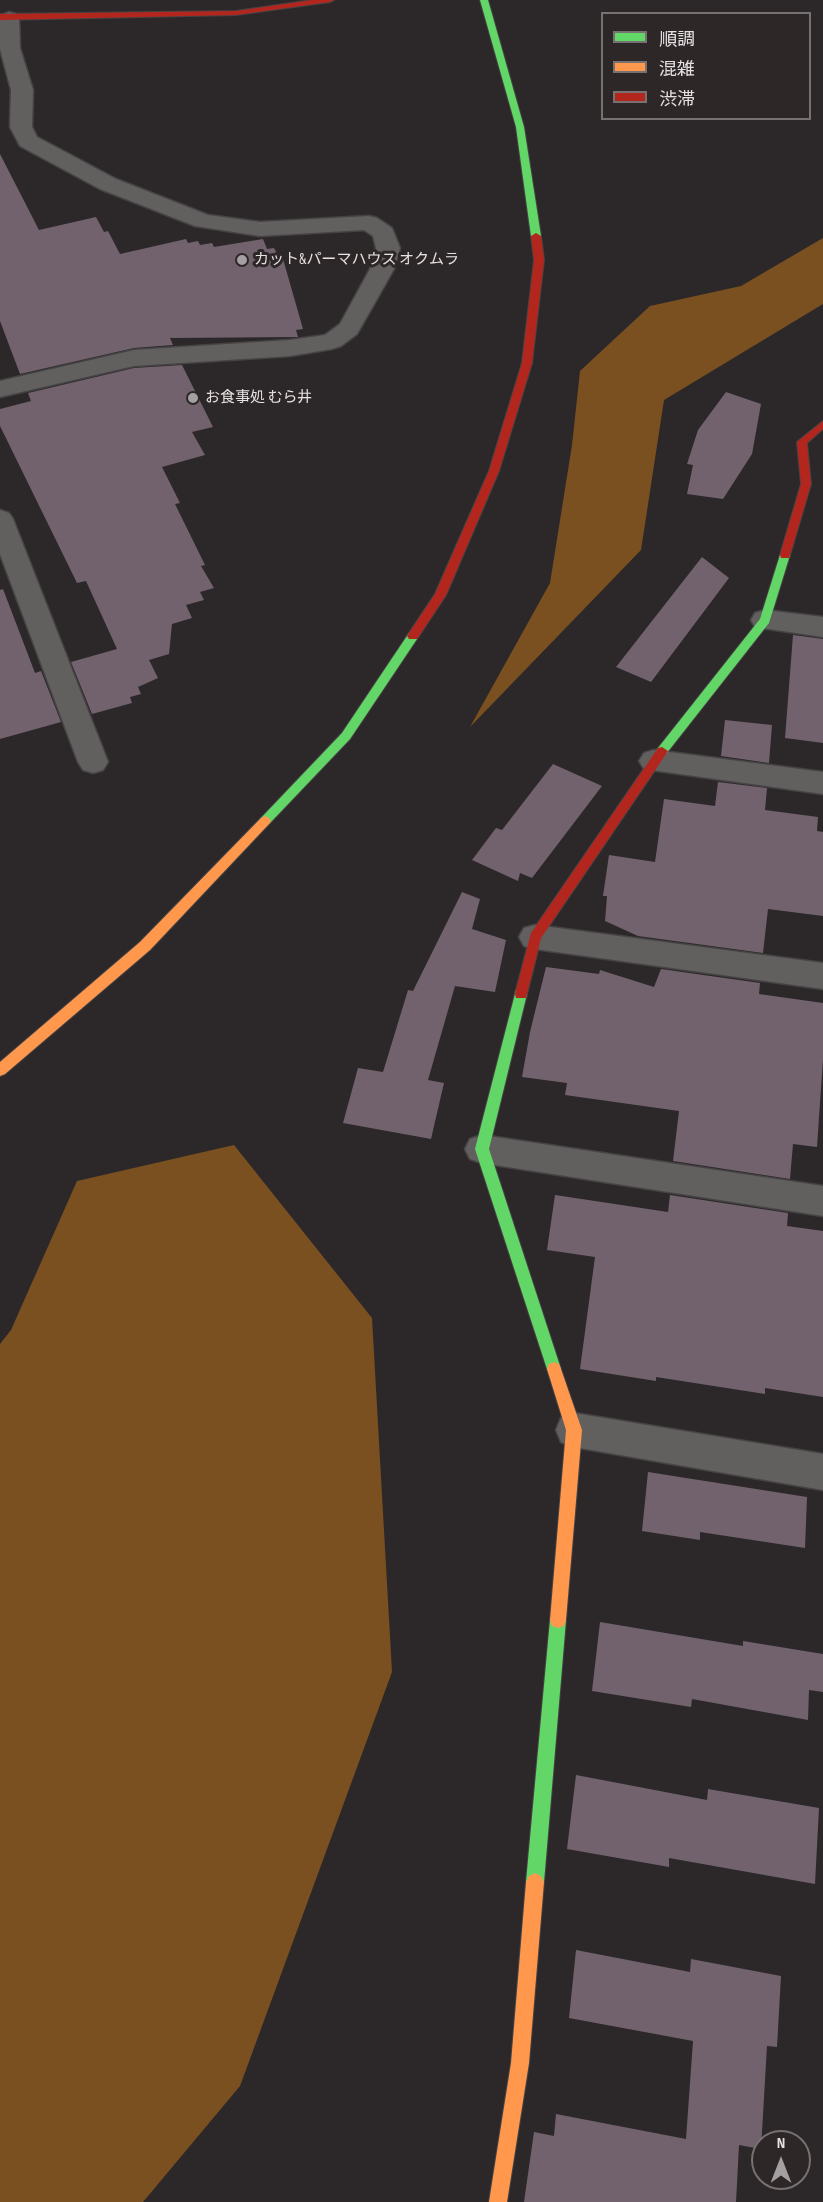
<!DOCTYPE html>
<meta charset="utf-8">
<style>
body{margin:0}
#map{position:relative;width:823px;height:2202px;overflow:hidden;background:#2c2829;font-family:"Sofia Sans Condensed","Noto Sans JP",sans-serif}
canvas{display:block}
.legend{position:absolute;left:601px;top:12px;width:210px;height:108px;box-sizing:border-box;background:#2d2728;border:2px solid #777172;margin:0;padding:8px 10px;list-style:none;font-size:18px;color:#e5e1e2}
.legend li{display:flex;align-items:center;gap:12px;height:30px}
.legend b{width:30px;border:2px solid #777172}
.north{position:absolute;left:751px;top:2130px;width:60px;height:60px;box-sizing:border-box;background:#2d2728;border:2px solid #777172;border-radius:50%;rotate:0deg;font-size:16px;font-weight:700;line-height:24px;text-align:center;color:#e5e1e2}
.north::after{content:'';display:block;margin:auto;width:21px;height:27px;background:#a4a0a1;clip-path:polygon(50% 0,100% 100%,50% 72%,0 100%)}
</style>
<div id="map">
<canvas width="823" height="2202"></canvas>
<ul class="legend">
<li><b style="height:8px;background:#63d668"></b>順調</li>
<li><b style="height:8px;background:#ff974d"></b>混雑</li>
<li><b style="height:8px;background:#b3261e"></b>渋滞</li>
</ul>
<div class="north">N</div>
</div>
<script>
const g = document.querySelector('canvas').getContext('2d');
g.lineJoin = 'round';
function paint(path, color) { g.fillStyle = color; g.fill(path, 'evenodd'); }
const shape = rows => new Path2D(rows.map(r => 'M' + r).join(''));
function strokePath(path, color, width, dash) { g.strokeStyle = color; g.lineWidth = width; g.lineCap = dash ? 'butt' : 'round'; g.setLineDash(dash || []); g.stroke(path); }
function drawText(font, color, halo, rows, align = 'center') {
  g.font = font + ' "Sofia Sans Condensed","Noto Sans JP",sans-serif'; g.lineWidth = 6; g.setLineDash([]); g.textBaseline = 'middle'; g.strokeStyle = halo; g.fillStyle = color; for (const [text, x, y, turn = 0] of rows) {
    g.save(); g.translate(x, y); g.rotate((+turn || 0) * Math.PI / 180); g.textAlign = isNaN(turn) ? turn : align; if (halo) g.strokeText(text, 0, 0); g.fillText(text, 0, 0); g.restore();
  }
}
const forest = shape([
 [823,238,823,304,664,400,641,550,470,727,550,583,572,445,580,371,650,306,741,286],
 [234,1145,372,1318,392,1672,240,2086,143,2202,0,2202,0,1344,11,1330,77,1181]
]);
const building = shape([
 [0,154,39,230,96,217,104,232,108,231,120,254,186,239,188,243,198,241,200,245,212,243,214,247,263,239,267,249,274,248,280,259,283,259,303,329,296,330,298,337,170,338,173,345,134,348,20,374,0,321],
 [182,365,213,427,192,432,205,455,162,467,180,503,175,504,205,565,201,566,214,588,200,592,204,600,186,605,192,618,172,624,169,654,149,660,158,678,138,687,141,694,130,697,132,703,92,714,71,662,117,649,86,581,77,583,0,426,0,409,31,401,28,393,134,368],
 [726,392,761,404,752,454,723,499,687,494,693,465,687,464,698,430],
 [702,557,729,578,651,682,616,667],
 [3,589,35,673,41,671,61,722,0,739,0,590],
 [793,635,823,639,823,743,785,738],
 [725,720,772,725,769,763,721,756],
 [553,764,602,786,532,878,520,873,518,881,472,860,496,828,502,830],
 [718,782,767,788,765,810,818,817,817,831,823,832,823,916,768,909,763,953,638,936,605,921,607,896,603,896,609,855,655,862,664,799,715,806],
 [462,892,480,899,472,929,506,940,495,992,455,986,428,1080,444,1083,431,1139,343,1123,358,1068,383,1072,408,990,413,991],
 [546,967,599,974,600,970,654,987,661,969,760,983,759,994,823,1003,823,1059,817,1147,793,1144,790,1179,673,1161,679,1111,565,1095,567,1083,522,1077,530,1032],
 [555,1195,668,1212,670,1195,788,1213,787,1226,823,1231,823,1397,765,1388,765,1394,656,1377,656,1381,580,1369,595,1257,547,1250],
 [648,1472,807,1497,805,1548,700,1532,700,1540,642,1531],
 [600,1622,743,1646,743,1641,823,1654,823,1692,809,1690,808,1720,692,1699,691,1707,592,1691],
 [576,1775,707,1800,708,1789,819,1808,815,1884,669,1858,669,1867,567,1849],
 [576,1950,690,1972,691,1959,781,1976,777,2047,767,2046,761,2149,739,2145,736,2202,524,2202,534,2132,554,2136,556,2114,686,2139,693,2041,569,2018]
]);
const street = shape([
 [9,12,16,14,19,18,20,48,33,90,32,127,37,137,116,179,208,215,260,222,369,216,377,218,392,228,400,248,394,269,357,334,341,346,332,349,290,356,134,366,0,397,0,381,134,350,290,340,325,335,340,324,370,269,376,248,373,236,364,230,260,236,195,226,100,189,20,146,10,127,11,90,0,49,0,16,9,12],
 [0,510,9,513,13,519,108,762,103,770,93,773,83,770,78,762,0,554,0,510],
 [765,610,823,617,823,637,755,627,751,620,755,613,765,610],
 [654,750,823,772,823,794,644,769,639,761,644,753,654,750],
 [535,925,823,963,823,989,535,949,524,946,519,937,524,928,535,925],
 [482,1135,823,1186,823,1216,482,1163,470,1159,465,1149,470,1139,482,1135],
 [574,1413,823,1454,823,1490,574,1447,561,1442,556,1430,561,1418,574,1413]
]);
const fast = shape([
 [480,0,488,0,524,127,541,236,536,239,531,236,516,127,480,0],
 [785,551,790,555,769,623,666,754,658,754,656,751,658,748,760,619,780,555,785,551],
 [413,632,417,633,417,639,350,739,269,824,261,824,259,821,261,818,342,733,409,633,413,632],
 [521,989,526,990,527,994,489,1149,561,1369,559,1374,554,1376,549,1374,547,1369,475,1149,515,994,516,990,521,989],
 [558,1612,564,1614,566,1620,544,1882,541,1888,535,1891,529,1888,526,1882,550,1620,552,1614,558,1612]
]);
const slow = shape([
 [265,816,269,818,271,821,269,824,150,950,5,1074,0,1076,0,1062,140,942,261,818,265,816],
 [554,1362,559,1364,561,1369,582,1430,566,1620,564,1626,558,1628,552,1626,550,1620,566,1430,547,1369,549,1364,554,1362],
 [535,1873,541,1876,544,1882,529,2063,507,2202,489,2202,511,2063,526,1882,529,1876,535,1873]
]);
const jam = shape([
 [312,0,334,0,330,2,236,15,0,20,0,14,236,11,312,0],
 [536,233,541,236,544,260,532,363,499,471,446,595,417,639,409,639,407,636,435,594,489,471,522,363,534,260,531,236,536,233],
 [823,421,823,429,807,443,811,484,790,555,789,558,781,558,780,555,801,484,797,442,823,421],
 [662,747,668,751,666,754,541,938,526,998,516,998,515,994,531,933,658,748,662,747]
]);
const markers = [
 [242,260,6,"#a4a0a1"],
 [193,398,6,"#a4a0a1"]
];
const farPoinames = [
 ["カット&パーマハウス オクムラ",254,260],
 ["お食事処 むら井",205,398]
];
paint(forest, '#7a5020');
paint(building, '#72626d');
strokePath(street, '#464344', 3);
strokePath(fast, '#464344', 2);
strokePath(slow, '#464344', 2);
strokePath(jam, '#464344', 2);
paint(street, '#625f5f');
paint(fast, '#63d668');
paint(slow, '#ff974d');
paint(jam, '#b3261e');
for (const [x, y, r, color] of markers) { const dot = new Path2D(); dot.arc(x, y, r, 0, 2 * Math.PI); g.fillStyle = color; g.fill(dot); strokePath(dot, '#2d2728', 2); }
drawText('15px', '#e5e1e2', '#2d2728', farPoinames, 'left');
</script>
